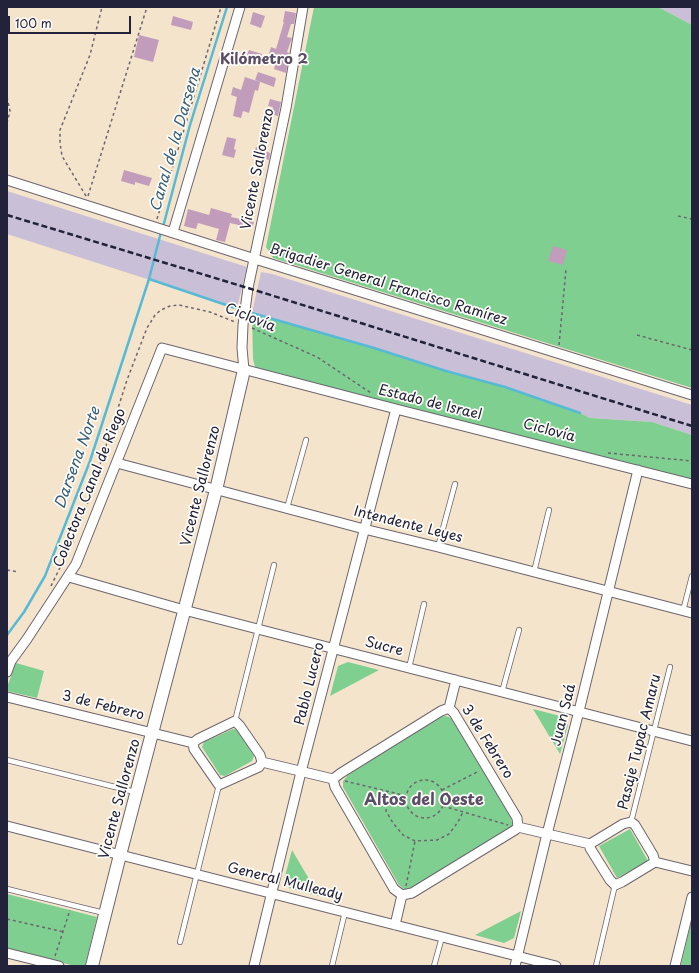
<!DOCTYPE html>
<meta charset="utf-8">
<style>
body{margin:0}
#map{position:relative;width:699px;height:973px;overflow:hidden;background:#f5e4cc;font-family:"Playpen Sans",sans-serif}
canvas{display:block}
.frame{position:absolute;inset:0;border:8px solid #22223b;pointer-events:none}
.scale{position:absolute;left:8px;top:16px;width:123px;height:18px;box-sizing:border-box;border:2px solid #22223b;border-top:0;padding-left:5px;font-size:12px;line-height:14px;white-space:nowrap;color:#22223b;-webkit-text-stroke:3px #fdfcf7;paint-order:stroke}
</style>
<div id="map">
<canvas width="699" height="973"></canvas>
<div class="frame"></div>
<div class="scale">100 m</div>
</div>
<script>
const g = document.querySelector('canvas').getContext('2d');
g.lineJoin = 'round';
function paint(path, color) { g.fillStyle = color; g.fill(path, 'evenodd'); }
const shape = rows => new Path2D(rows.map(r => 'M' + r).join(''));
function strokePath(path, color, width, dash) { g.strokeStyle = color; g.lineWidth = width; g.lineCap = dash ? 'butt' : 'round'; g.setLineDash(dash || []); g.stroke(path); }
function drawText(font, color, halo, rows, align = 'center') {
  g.font = font + ' "Playpen Sans",sans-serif'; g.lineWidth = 3.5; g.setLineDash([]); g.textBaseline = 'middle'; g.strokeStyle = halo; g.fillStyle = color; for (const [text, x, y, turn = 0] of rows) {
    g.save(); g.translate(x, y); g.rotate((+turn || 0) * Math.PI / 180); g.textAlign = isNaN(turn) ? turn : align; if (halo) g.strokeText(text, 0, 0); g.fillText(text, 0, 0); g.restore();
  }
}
const industrial = shape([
 [658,7,692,7,692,25],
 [7,191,247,267,237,308,7,234],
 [261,272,272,274,692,405,692,435,652,422,590,418,580,413,505,387,446,371,374,348,252,313]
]);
const green = shape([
 [314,7,658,7,692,25,692,388,273,258,266,247],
 [252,313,374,348,446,371,505,387,580,413,590,418,652,422,692,435,692,481,261,370,255,367,253,359],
 [348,662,379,670,330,696,338,666],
 [16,663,44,671,37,698,7,691,7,687],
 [533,709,564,717,568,725,560,754],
 [446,716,451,718,482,769,511,818,513,826,413,888,405,890,399,885,343,787,343,781,348,775,441,717],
 [233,729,237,730,254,756,252,761,225,776,220,775,202,747,204,742],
 [630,829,648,861,617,878,599,846],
 [292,850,319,896,289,888,284,880],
 [7,894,97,917,85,966,75,966,7,949],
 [521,911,514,938,504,943,475,935],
 [692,918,692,966,681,966]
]);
const stream = shape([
 [163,227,190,125,227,7],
 [149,279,238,309],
 [252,313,374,348,446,371,505,387,580,413],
 [7,635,24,612,45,576,90,461,149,279,161,232]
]);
const building = shape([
 [285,11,296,13,294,24,291,24,287,37,292,38,287,52,289,53,286,73,274,69,277,60,268,57,271,47,276,49,284,22,283,22],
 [253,12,265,16,261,28,250,24],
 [173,16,193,22,191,30,171,25],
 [139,35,159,40,153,62,134,57],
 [249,50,262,54,259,64,245,59],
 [258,72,276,78,274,87,255,80],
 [245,77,260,82,258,91,255,90,249,113,243,111,241,118,233,116,237,97,231,95,233,87,241,90],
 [270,99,281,102,278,116,271,114,273,107,268,106],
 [227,137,236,139,234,149,236,150,234,158,222,155],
 [256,147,270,153,269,160,253,155],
 [124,170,152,178,149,186,135,182,135,185,121,181],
 [211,208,232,214,231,217,254,222,252,228,230,223,225,242,216,240,219,229,198,223,196,229,184,226,188,209,209,215],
 [553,246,567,250,563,265,548,261]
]);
const path = shape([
 [7,97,10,111,7,123],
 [86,196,62,156,60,143,60,130,90,55,102,7],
 [88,196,147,7],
 [678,216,692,219],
 [157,219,221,7],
 [252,328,317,357,371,393],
 [637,335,692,350],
 [559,345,566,269],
 [608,453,692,461],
 [7,570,18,572],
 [51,586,72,543,88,502,127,380,147,328,155,315,161,310,170,306,179,305,210,312,235,322],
 '406 799a19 19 0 1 1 38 0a19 19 0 1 1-38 0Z',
 [345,781,407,796],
 [442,790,479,771],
 [387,791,386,811,393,823,403,835,415,841,437,840,449,834,458,822,463,812],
 [443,806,508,825],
 [406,886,415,841],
 [7,919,64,932],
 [55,956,70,910]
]);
const service = shape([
 [287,508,306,440],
 [438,547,455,484],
 [534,572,549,510],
 [683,611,692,576],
 [409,668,424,604],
 [502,692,519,630],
 [235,721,274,565],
 [7,760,135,792],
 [631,822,670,667],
 [7,889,104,913],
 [180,942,219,785],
 [332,966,345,912],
 [434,966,442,937],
 [596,966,615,885]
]);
const minor = shape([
 [7,180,255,259,692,395],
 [173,232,240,7],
 [244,370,242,348,243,325,248,288,286,108,303,7],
 [117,463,364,529,438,547,692,613],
 [69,577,184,610,692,741],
 [7,672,11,661,27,639,76,564,162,348,396,409,692,484],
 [7,697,193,743],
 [449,708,456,680],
 [193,743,194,749,219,785,259,767,262,762],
 [193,743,198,739,235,721,240,726,260,755,262,762],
 [262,762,333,779],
 [333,779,341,773,441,711,449,708,454,713,517,818,518,827],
 [333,779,335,787,394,889,402,895,412,893,515,830,518,827],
 [7,826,556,966],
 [518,827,590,844],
 [590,844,590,848,610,880,615,885,622,882,655,862],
 [590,844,623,824,631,822,635,825,653,855,655,862],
 [655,862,692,871],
 [395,925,402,895],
 [7,953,59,966],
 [254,966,301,772,396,409],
 [515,966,547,834,579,711,638,470],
 [675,966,692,897]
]);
const tertiary = shape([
 [92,966,120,855,216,490,244,370]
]);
const rail = shape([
 [7,215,248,288,692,426]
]);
const streetNames = [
 ["Vicente Sallorenzo",258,169,-79],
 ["Brigadier General Francisco Ramírez",388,285,17],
 ["Ciclovía",250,318,22],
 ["Estado de Israel",430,403,14],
 ["Ciclovía",549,431,15],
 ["Vicente Sallorenzo",201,486,-76],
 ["Colectora Canal de Riego",90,488,-68],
 ["Intendente Leyes",408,525,14],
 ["Sucre",384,647,15],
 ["Pablo Lucero",310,684,-76],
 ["3 de Febrero",103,706,14],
 ["Juan Saá",564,715,-76],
 ["3 de Febrero",487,742,58],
 ["Pasaje Tupac Amaru",640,742,-76],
 ["Vicente Sallorenzo",120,799,-75],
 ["General Mulleady",285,882,14]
];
const neighbourhoodNames = [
 ["Kilómetro 2",264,60]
];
const waterNames = [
 ["Canal de la Darsena",176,140,-74],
 ["Darsena Norte",78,458,-70]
];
const quarterNames = [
 ["Altos del Oeste",424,801]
];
paint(industrial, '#c9bfd7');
paint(green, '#7ecf90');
strokePath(stream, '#57bad5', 2.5);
paint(building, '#c19cbb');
strokePath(service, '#6c666e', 6);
strokePath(minor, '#6c666e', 11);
strokePath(tertiary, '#6c666e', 14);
strokePath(path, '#6c666e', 1.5, [3, 3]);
strokePath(service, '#fff', 4.5);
strokePath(minor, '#fff', 9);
strokePath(tertiary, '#fff', 12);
strokePath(rail, '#22223b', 2.5, [6, 3]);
drawText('14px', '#22223b', '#fdfcf7', streetNames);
drawText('bold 15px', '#5a4d68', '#fdfcf7', neighbourhoodNames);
drawText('italic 15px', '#375f79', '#fdfcf7', waterNames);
drawText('bold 16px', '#5a4d68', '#fdfcf7', quarterNames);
</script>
